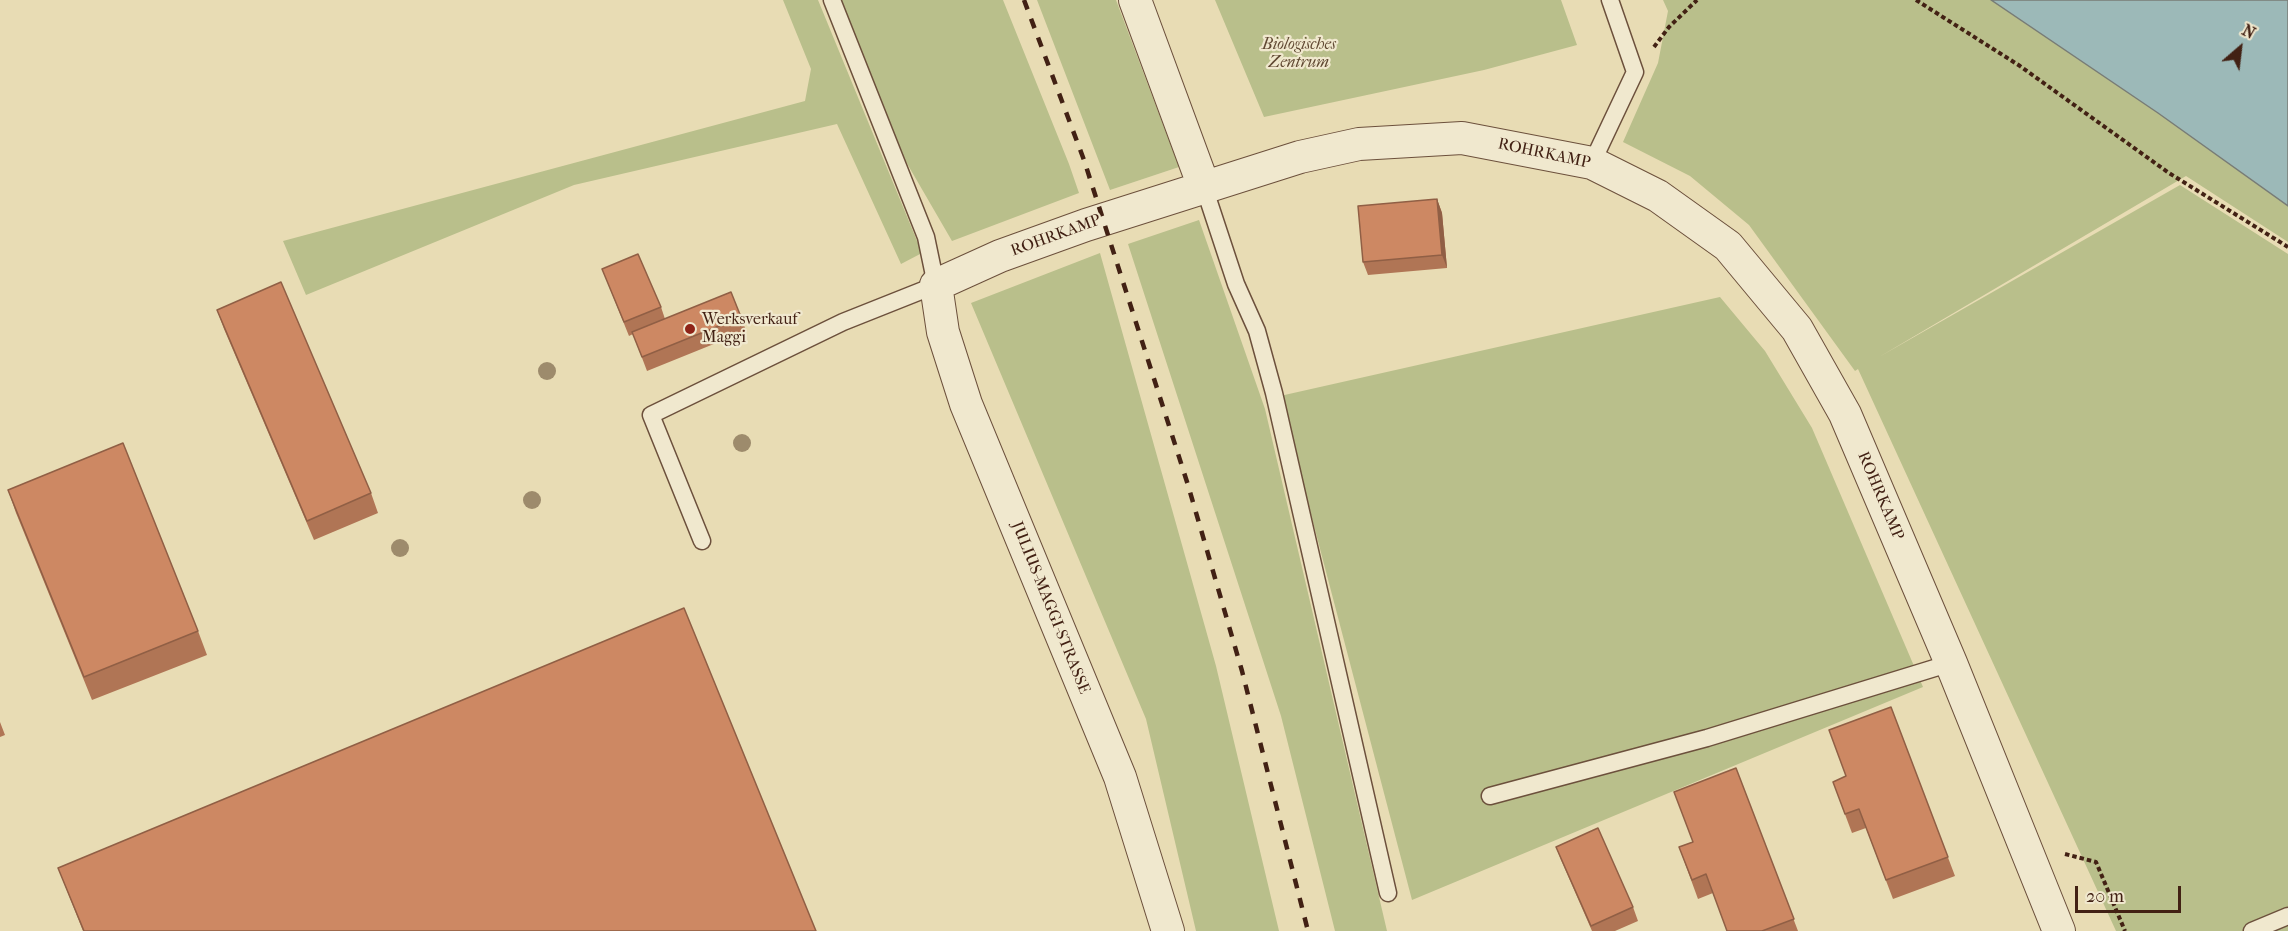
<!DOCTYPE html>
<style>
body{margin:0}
#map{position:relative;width:2288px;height:931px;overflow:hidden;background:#e8dcb4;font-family:"IM FELL French Canon",serif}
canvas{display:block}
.north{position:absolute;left:2210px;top:18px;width:60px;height:60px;-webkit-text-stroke:4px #f0e8ce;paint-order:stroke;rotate:28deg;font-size:16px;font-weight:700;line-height:24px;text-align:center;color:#422114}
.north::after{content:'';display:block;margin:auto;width:21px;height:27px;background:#422114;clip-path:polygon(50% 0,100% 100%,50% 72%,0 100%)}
.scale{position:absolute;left:2075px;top:886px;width:106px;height:27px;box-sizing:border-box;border:3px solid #422114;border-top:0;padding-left:8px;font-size:18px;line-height:21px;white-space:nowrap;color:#422114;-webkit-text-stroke:4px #f0e8ce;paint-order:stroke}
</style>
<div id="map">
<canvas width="2288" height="931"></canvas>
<div class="north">N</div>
<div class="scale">20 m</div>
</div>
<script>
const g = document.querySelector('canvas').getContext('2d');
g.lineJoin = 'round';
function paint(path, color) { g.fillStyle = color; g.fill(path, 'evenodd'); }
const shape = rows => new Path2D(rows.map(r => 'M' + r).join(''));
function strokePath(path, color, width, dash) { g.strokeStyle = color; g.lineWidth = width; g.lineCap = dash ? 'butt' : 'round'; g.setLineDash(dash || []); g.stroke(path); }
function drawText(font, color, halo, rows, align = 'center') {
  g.font = font + ' "IM FELL French Canon",serif'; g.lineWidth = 4.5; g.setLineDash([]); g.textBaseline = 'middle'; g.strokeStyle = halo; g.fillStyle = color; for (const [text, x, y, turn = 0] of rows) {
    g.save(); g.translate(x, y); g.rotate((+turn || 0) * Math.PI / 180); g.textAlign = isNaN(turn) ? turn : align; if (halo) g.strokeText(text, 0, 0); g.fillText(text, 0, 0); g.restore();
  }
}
const green = shape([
 [783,0,818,0,922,253,901,264,837,124,574,185,306,295,283,241,805,101,811,69],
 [841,0,1003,0,1069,164,1079,193,952,241,905,160],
 [1037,0,1116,0,1179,167,1110,190],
 [1215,0,1561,0,1577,45,1484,70,1264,117],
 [1663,0,1991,0,2158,113,2288,206,2288,242,2186,176,1879,357,2180,185,2288,254,2288,931,2116,931,1858,369,1855,371,1749,225,1690,176,1623,142,1658,63,1668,11],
 [1199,220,1265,409,1387,931,1335,931,1281,716,1128,244],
 [1100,253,1216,666,1279,931,1196,931,1146,719,971,303],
 [1720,297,1765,351,1812,428,1923,687,1412,900,1280,396]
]);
const water = shape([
 [1991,0,2288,0,2288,206,2158,113,1991,0]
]);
const path = shape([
 [1916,0,2020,66,2169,173,2288,247],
 [1654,47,1669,27,1697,0],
 [2065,854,2096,862,2125,931]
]);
const service = shape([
 [1592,163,1635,72,1610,0],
 [1204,187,1236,284,1257,331,1274,393,1388,893],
 [702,541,651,415,843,322,936,285,926,237,832,0],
 [1490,796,1707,738,1951,663],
 [2252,931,2288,916]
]);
const minor = shape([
 [1135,0,1204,187],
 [1168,931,1120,777,966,404,943,332,936,285,1000,256,1086,225,1300,157,1359,144,1462,138,1592,163,1658,196,1728,246,1797,329,1845,414,1951,663,2059,931]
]);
const rail = shape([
 [1024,0,1084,160,1188,485,1242,671,1308,931]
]);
const trees = [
 [547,371],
 [742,443],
 [532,500],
 [400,548]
];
const wall = shape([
 [1437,199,1442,213,1447,268,1368,275,1363,262],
 [602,269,661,307,665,319,741,317,746,331,647,371,633,334,629,336],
 [217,310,371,493,378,513,314,540,224,329],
 [8,490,198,631,207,655,92,700,16,513],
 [1891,707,1955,876,1893,899,1866,828,1852,833,1840,801,1846,776],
 [0,722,5,735,0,737],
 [1736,768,1798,931,1727,931,1713,893,1698,899,1679,847,1693,842],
 [1556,847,1633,907,1638,921,1615,931,1592,931,1561,860],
 [58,868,816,931,83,931]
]);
const shadedWall = shape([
 [1437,199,1442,213,1447,268,1442,255]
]);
const building = shape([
 [1437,199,1442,255,1363,262,1358,206,1437,199],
 [638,254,661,307,624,322,602,269,638,254],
 [281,282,371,493,307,521,217,310,281,282],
 [731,292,741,317,642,357,632,332,731,292],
 [123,443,198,631,84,677,8,490,123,443],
 [684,608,816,931,84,931,58,868,684,608],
 [1891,707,1948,857,1886,880,1859,809,1845,814,1833,782,1846,776,1829,730,1891,707],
 [1736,768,1794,919,1762,931,1727,931,1706,874,1692,880,1679,847,1693,842,1674,792,1736,768],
 [1598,828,1633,907,1591,926,1556,847,1598,828]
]);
const markers = [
 [690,329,6,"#8f2418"]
];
const parkNames = [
 ["Biologisches",1299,45],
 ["Zentrum",1299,63]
];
const streetNames = [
 ["ROHRKAMP",1544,154,12],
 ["ROHRKAMP",1056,236,-20],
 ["ROHRKAMP",1880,496,67],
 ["JULIUS-MAGGI-STRASSE",1050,608,68]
];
const poiNames = [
 ["Werksverkauf",702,320],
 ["Maggi",702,338]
];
paint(green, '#b9bf8b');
paint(water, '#9cb9b8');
strokePath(water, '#787c76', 1.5);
strokePath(service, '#6c503c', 19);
strokePath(minor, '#6c503c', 34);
strokePath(path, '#422114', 4, [4.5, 3]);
strokePath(service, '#f0e8ce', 16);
strokePath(minor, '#f0e8ce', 32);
strokePath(rail, '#422114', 4.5, [10, 10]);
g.fillStyle = '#9d8b6c';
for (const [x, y] of trees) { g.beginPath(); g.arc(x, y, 9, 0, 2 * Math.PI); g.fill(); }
paint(wall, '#b07555');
paint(shadedWall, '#905f45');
paint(building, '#cd8863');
strokePath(building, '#905f45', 1.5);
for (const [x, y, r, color] of markers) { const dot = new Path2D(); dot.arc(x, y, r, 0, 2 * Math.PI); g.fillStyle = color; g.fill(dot); strokePath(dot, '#f0e8ce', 2); }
drawText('italic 16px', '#604832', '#f0e8ce', parkNames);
drawText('16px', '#422114', '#f0e8ce', streetNames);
drawText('16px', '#422114', '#f0e8ce', poiNames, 'left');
</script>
